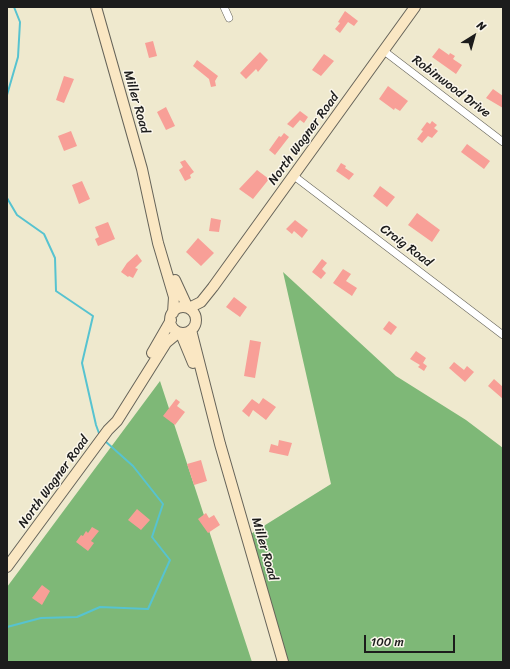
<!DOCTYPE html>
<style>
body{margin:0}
#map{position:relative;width:510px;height:669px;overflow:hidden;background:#efe9ce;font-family:Sriracha,sans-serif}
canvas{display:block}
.frame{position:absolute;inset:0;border:8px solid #1c1c1c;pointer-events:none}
.north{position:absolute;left:454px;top:16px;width:40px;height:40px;-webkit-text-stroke:3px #fbf7ec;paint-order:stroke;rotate:37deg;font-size:11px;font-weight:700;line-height:16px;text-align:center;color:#1c1c1c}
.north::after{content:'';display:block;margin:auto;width:14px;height:18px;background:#1c1c1c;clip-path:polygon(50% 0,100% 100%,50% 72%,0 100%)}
.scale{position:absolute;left:364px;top:635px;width:91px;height:18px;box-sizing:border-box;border:2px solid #1c1c1c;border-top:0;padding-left:5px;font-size:12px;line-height:14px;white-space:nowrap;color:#1c1c1c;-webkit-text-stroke:3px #fbf7ec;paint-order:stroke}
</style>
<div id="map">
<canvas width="510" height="669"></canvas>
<div class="frame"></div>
<div class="north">N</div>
<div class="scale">100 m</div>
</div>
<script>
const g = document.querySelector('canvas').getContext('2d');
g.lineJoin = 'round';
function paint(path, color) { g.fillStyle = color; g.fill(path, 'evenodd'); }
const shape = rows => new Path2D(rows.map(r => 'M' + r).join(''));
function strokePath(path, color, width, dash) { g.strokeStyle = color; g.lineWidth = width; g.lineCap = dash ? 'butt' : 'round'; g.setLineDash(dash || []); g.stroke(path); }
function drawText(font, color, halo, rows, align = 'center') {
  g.font = font + ' Sriracha,sans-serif'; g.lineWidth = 3; g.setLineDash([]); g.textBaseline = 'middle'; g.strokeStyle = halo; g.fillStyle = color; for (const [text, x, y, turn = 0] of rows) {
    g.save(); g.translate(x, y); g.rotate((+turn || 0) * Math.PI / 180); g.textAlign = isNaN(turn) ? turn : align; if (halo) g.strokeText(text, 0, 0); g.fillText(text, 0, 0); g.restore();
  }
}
const forest = shape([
 [283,272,396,376,466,420,503,448,503,662,283,662,246,537,331,484],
 [160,381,252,662,7,662,7,587]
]);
const stream = shape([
 [7,95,18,57,20,22,14,7],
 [7,198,17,215,44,234,55,258,56,291,93,316,82,363,96,425,100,436],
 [7,627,41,618,77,617,100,607,148,609,170,560,152,537,163,504,133,466,105,441]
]);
const building = shape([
 [345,11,358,21,354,26,348,22,340,33,335,29,340,23,338,22],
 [153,41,157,56,149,58,145,43],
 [439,48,449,55,450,53,455,56,453,59,462,65,456,74,432,57],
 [260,52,268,60,258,72,256,69,246,79,240,73],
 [324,54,334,61,321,76,312,70],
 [197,60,218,76,215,81,216,86,211,87,209,79,193,66],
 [64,76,74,79,64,103,56,100],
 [388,86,408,101,400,111,395,108,394,110,379,99],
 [493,89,503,96,503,108,486,98],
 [166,107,175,126,166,130,157,112],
 [300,111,308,117,304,123,300,120,293,128,287,124],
 [432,121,437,125,434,128,438,131,432,138,428,136,422,143,417,139,423,131,421,130,427,122,430,124],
 [71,131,77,146,64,151,58,136],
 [284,133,289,137,275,155,269,150,279,136,281,137],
 [467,144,490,161,484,169,461,152],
 [185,160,194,172,190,175,191,178,185,181,179,170,183,167,180,162],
 [341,163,346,166,345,168,354,174,349,180,336,171],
 [257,170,269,179,253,199,239,189],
 [82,181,90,199,79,204,72,185],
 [380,186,395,197,387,207,373,196],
 [417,213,440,230,432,242,408,225],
 [211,218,221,220,219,232,209,231],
 [295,220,308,230,302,238,294,231,292,234,286,229],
 [108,222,115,239,98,246,95,239,99,237,95,227],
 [198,238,214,253,201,266,186,252],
 [137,254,142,261,135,268,138,269,133,278,129,276,128,277,121,272,127,263],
 [322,259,327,263,322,269,326,273,321,279,312,272],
 [343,269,351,274,346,281,357,288,352,296,333,283],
 [234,297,247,307,240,317,226,307],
 [389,321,397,327,391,335,383,329],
 [250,340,261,342,255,378,244,376],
 [416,351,426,358,423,363,427,366,424,371,418,367,420,365,410,359],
 [454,362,464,370,467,366,474,372,465,382,449,368],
 [494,379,503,387,503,399,488,386],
 [263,398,276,407,266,420,253,410,249,417,242,411,252,399,259,404],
 [176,399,180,402,177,406,185,412,175,425,163,416],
 [279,440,292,443,288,456,269,452,271,444,278,446],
 [201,460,207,481,194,485,187,464],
 [137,509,150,520,141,530,128,520],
 [206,513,209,518,214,515,220,525,208,533,198,519],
 [92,527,99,531,91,541,94,543,88,551,76,542,81,535,83,536,86,531,88,533],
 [42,585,50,591,42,605,32,598]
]);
const street = shape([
 [224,7,229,18],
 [384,51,503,142],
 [294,176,503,335]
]);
const secondary = shape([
 [96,7,142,169,158,243,174,297,173,313],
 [175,280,187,306],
 '170 320a13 13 0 1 1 26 0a13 13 0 1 1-26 0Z',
 [189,308,201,302,213,287,415,7],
 [191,330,220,444,283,662],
 [181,334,193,363],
 [152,353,171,320],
 [7,567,108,430,117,421,166,343,178,333]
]);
const streetNames = [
 ["Robinwood Drive",451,87,37],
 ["Miller Road",136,102,74],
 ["North Wagner Road",304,139,-54],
 ["Craig Road",406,246,37],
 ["North Wagner Road",54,482,-54],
 ["Miller Road",264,549,74]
];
paint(forest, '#7eb877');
strokePath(stream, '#57c3d0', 2);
paint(building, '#f89f97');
strokePath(street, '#66645a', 8);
strokePath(secondary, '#66645a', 12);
strokePath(street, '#fff', 7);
strokePath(secondary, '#fae7c3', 10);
drawText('13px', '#1c1c1c', '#fbf7ec', streetNames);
</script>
